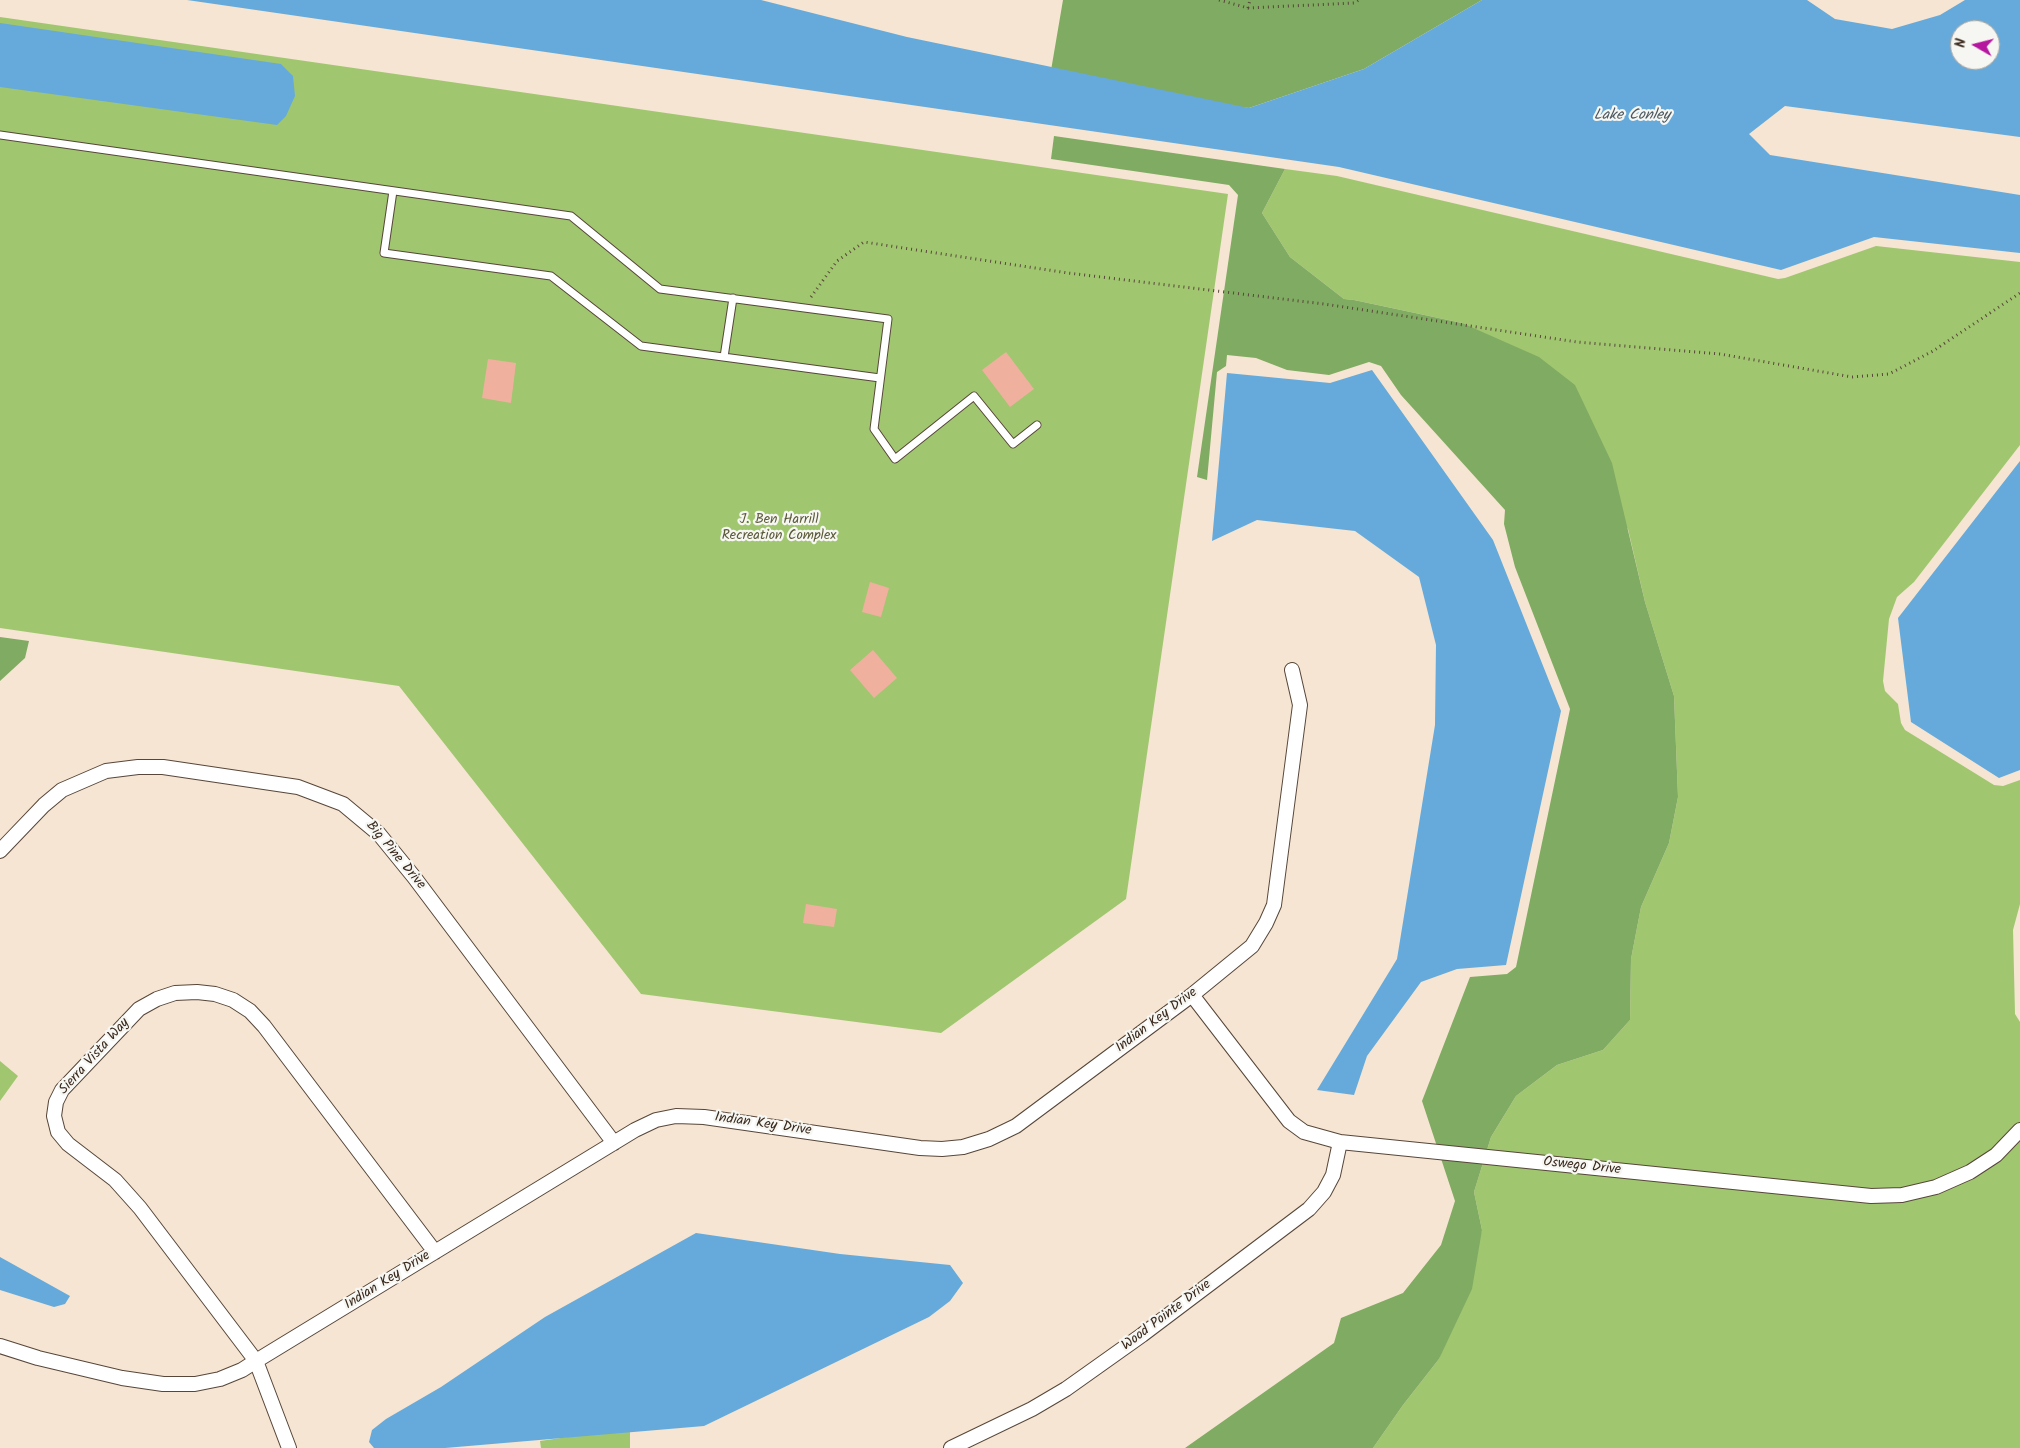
<!DOCTYPE html>
<style>
body{margin:0}
#map{position:relative;width:2020px;height:1448px;overflow:hidden;background:#f5e5d2;font-family:Kalam,sans-serif}
canvas{display:block}
.north{position:absolute;left:1950px;top:20px;width:50px;height:50px;box-sizing:border-box;background:#f6f6f2;border:1px solid #aba49d;border-radius:50%;rotate:278deg;font-size:14px;font-weight:700;line-height:20px;text-align:center;color:#3b2a1e}
.north::after{content:'';display:block;margin:auto;width:18px;height:22px;background:#b5179e;clip-path:polygon(50% 0,100% 100%,50% 72%,0 100%)}
</style>
<div id="map">
<canvas width="2020" height="1448"></canvas>
<div class="north">N</div>
</div>
<script>
const g = document.querySelector('canvas').getContext('2d');
g.lineJoin = 'round';
function paint(path, color) { g.fillStyle = color; g.fill(path, 'evenodd'); }
const shape = rows => new Path2D(rows.map(r => 'M' + r).join(''));
function strokePath(path, color, width, dash) { g.strokeStyle = color; g.lineWidth = width; g.lineCap = dash ? 'butt' : 'round'; g.setLineDash(dash || []); g.stroke(path); }
function drawText(font, color, halo, rows, align = 'center') {
  g.font = font + ' Kalam,sans-serif'; g.lineWidth = 4.5; g.setLineDash([]); g.textBaseline = 'middle'; g.strokeStyle = halo; g.fillStyle = color; for (const [text, x, y, turn = 0] of rows) {
    g.save(); g.translate(x, y); g.rotate((+turn || 0) * Math.PI / 180); g.textAlign = isNaN(turn) ? turn : align; if (halo) g.strokeText(text, 0, 0); g.fillText(text, 0, 0); g.restore();
  }
}
const green = shape([
 [0,17,1228,194,1126,899,941,1033,641,994,399,686,0,628],
 [1285,169,1337,176,1778,279,1785,278,1876,246,2020,262,2020,445,1914,582,1897,597,1889,619,1883,681,1885,691,1898,704,1901,723,1905,730,1994,785,2003,786,2020,780,2020,904,2013,930,2015,1014,2020,1022,2020,1448,1373,1448,1403,1405,1439,1359,1482,1230,1474,1192,1491,1137,1516,1096,1557,1065,1603,1050,1630,1020,1631,959,1641,907,1669,843,1678,797,1674,696,1645,602,1628,529,1462,323,1354,300,1344,299,1290,257,1262,213],
 [0,1061,18,1076,0,1101],
 [630,1428,630,1448,541,1448,540,1441]
]);
const forest = shape([
 [1063,0,1482,0,1364,69,1249,108,1048,88],
 [1054,136,1285,169,1262,213,1290,257,1344,299,1354,300,1462,323,1539,357,1575,385,1612,463,1645,602,1674,696,1678,797,1669,843,1641,907,1631,959,1630,1020,1603,1050,1557,1065,1516,1096,1491,1137,1474,1192,1482,1230,1472,1289,1439,1359,1403,1405,1373,1448,1185,1448,1334,1343,1341,1318,1403,1293,1441,1245,1455,1201,1422,1101,1470,977,1507,974,1516,967,1570,709,1515,567,1504,524,1505,510,1401,395,1381,366,1369,362,1329,375,1287,370,1256,358,1227,355,1226,366,1217,372,1207,480,1197,477,1238,195,1229,185,1051,159],
 [0,637,29,641,25,658,0,681]
]);
const water = shape([
 [187,0,761,0,907,37,1249,108,1364,69,1482,0,1807,0,1835,19,1892,29,1940,15,1965,0,2020,0,2020,137,1785,106,1749,134,1770,155,2020,195,2020,253,1874,237,1781,270,1339,167],
 [1960,30,1990,30,1990,60,1960,60],
 [0,23,281,64,293,76,295,96,286,116,277,125,0,87],
 [1372,370,1493,540,1561,711,1506,965,1457,969,1421,982,1367,1056,1354,1095,1317,1090,1397,959,1435,725,1436,645,1419,577,1355,531,1257,520,1212,541,1227,373,1330,383],
 [2020,461,2020,770,1999,778,1911,722,1898,618],
 [696,1233,840,1254,950,1265,963,1283,950,1301,929,1317,704,1426,445,1448,374,1448,369,1442,372,1430,386,1419,441,1387,545,1317],
 [0,1257,70,1296,65,1304,54,1307,0,1290]
]);
const building = shape([
 [1006,352,1034,389,1010,407,982,370],
 [488,359,516,363,511,403,482,398],
 [870,582,889,588,881,617,862,612],
 [873,650,897,678,874,698,850,670],
 [806,904,837,909,834,927,803,923]
]);
const path = shape([
 [1219,0,1248,8,1354,3,1359,0],
 [1248,8,1250,0],
 [811,297,837,261,864,242,1068,273,1324,304,1577,342,1720,354,1852,377,1889,374,1933,351,2020,293]
]);
const service = shape([
 [0,135,571,216,660,289,888,319,874,429,895,459,974,396,1013,444,1037,425],
 [393,191,384,253,551,276,641,346,880,378],
 [724,357,733,298]
]);
const minor = shape([
 [0,851,44,805,62,790,106,771,138,767,163,767,298,787,343,804,379,834,414,877,614,1143],
 [1192,995,1289,1121,1304,1132,1340,1142,1871,1196,1902,1195,1936,1187,1970,1172,1996,1155,2020,1130],
 [0,1346,38,1358,122,1378,163,1384,195,1384,220,1379,242,1370,256,1361,635,1130,656,1120,676,1116,704,1117,920,1148,942,1149,963,1147,989,1139,1016,1126,1192,995,1252,946,1266,923,1274,905,1300,705,1292,670],
 [289,1448,256,1361,140,1208,115,1180,68,1144,58,1132,54,1116,56,1102,62,1090,139,1009,157,999,175,993,197,992,215,994,233,1000,250,1011,264,1026,435,1252],
 [951,1448,1032,1409,1066,1389,1142,1335,1309,1209,1324,1192,1333,1175,1340,1142]
]);
const parkNames = [
 ["J. Ben Harrill",779,521],
 ["Recreation Complex",779,537]
];
const streetNames = [
 ["Big Pine Drive",395,856,50],
 ["Indian Key Drive",1157,1021,-37],
 ["Sierra Vista Way",95,1057,-48],
 ["Indian Key Drive",763,1125,8],
 ["Oswego Drive",1582,1167,6],
 ["Indian Key Drive",388,1281,-32],
 ["Wood Pointe Drive",1167,1316,-37]
];
const waterNames = [
 ["Lake Conley",1632,116]
];
paint(green, '#a1c670');
paint(forest, '#80ab62');
paint(water, '#65aadb');
paint(building, '#efb19d');
strokePath(service, '#574639', 9);
strokePath(minor, '#574639', 16);
strokePath(path, '#574639', 3, [1, 4]);
strokePath(service, '#fff', 7);
strokePath(minor, '#fff', 14);
drawText('14px', '#5a5937', '#f6f6f2', parkNames);
drawText('14px', '#3b2a1e', '#f6f6f2', streetNames);
drawText('italic 15px', '#4a5760', '#f6f6f2', waterNames);
</script>
